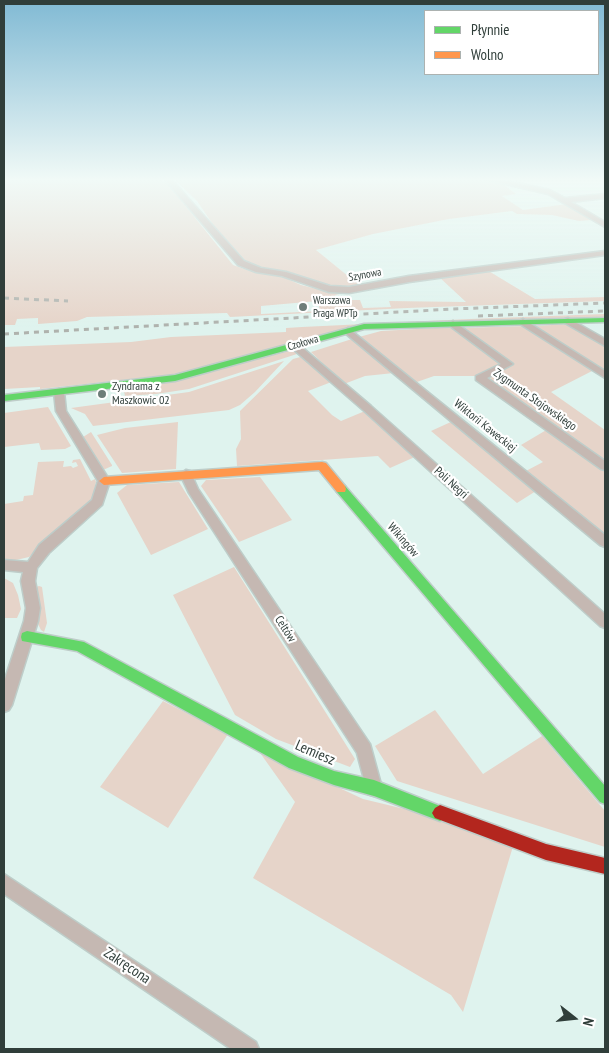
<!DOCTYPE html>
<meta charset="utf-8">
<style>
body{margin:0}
#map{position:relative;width:609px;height:1053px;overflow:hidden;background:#dff3ee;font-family:"PT Sans Narrow",sans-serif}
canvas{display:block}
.frame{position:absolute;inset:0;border:5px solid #303e3a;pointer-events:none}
.legend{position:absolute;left:424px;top:10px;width:175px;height:65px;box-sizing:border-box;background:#fff;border:1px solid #acb2b0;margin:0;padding:6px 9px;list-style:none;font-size:15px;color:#303e3a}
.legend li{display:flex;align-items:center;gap:10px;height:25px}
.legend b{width:25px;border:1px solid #acb2b0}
.north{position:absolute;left:549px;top:993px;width:50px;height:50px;-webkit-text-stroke:4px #fff;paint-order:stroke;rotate:106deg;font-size:14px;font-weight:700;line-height:20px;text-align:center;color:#303e3a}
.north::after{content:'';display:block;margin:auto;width:18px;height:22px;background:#303e3a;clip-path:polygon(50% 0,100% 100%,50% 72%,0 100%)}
</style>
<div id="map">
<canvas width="609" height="1053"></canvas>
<div class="frame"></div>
<ul class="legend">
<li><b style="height:6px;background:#63d668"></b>Płynnie</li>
<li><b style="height:6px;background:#ff974d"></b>Wolno</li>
</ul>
<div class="north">N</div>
</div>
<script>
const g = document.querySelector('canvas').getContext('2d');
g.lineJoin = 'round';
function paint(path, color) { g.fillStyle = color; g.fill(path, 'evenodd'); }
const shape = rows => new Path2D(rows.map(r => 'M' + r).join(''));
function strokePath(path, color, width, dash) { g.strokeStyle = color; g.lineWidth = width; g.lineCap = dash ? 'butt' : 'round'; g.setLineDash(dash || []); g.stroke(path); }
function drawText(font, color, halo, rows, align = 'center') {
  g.font = font + ' "PT Sans Narrow",sans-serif'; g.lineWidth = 4.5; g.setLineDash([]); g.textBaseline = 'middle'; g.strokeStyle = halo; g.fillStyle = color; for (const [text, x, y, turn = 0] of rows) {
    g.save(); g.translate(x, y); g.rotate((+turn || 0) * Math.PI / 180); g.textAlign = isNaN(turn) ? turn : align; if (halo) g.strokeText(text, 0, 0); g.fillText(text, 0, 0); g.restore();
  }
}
const green = shape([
 [4,180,161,180,167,184,184,204,233,265,250,271,283,277,301,285,325,291,349,292,335,295,336,300,360,300,363,308,391,307,389,301,466,302,439,277,487,270,535,299,605,297,605,301,407,308,230,317,227,313,87,317,77,321,38,324,38,318,17,319,15,325,4,325],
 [318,301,320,311,261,314,261,306],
 [175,180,484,180,503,184,516,194,502,196,523,210,567,204,592,220,579,221,552,215,517,214,512,211,449,219,373,234,316,250,359,285,334,288,258,267,245,260,214,226,197,201],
 [605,314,605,317,359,325,177,374,40,389,40,387,4,389,4,347,131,342,171,337,286,332,286,328,302,327,469,319],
 [570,324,605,345,605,372,534,326],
 [526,326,594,370,551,392,605,430,605,464,490,380,491,376,513,365,461,328],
 [453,327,501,361,499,365,475,376,434,376,414,383,359,337,381,331],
 [352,339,394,373,365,376,344,384,311,352],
 [290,351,300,353,189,389,156,394,125,396,124,391],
 [304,356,334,381,308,391,332,415,341,421,365,411,417,456,390,468,378,456,237,466,236,449,241,439,240,411,293,359],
 [284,361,255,392,240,405,229,410,93,426,85,414,71,408,189,392],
 [48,407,71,446,65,449,41,450,39,443,4,447,4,413],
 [453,421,536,491,517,503,431,431],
 [178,422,176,469,122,473,97,435,125,428],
 [548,429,605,470,605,539,524,472,543,462,521,445],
 [91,432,112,465,112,466,103,470,83,437],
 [80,459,91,481,95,479,96,482,92,500,86,507,29,557,16,560,4,560,4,504,23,501,24,496,33,495,38,462,64,461,63,467,71,466,73,468,78,466,76,462,72,463,73,460],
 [260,477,292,520,239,542,201,486,206,480],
 [179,482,208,529,151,555,117,493,127,485],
 [234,567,355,759,350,767,276,739,235,715,173,595],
 [4,578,13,583,18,595,21,609,17,618,4,618],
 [39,586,42,587,47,623,44,632,41,630,38,624,36,587],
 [163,701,228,734,168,828,100,787],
 [435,710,483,774,542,736,605,811,605,847,397,781,375,746],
 [258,750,363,799,413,811,514,843,463,1012,451,995,253,878,295,802]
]);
const street = shape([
 [165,180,172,180,244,261,261,268,286,272,330,286,349,287,409,276,605,251,605,255,409,282,349,293,329,292,282,276,256,272,238,265,165,180],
 [488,180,502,180,550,190,565,198,605,194,605,198,571,202,605,222,605,227,548,194,488,180],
 [568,318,605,339,605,346,565,323,565,319,568,318],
 [523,319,605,371,605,378,520,324,518,322,523,319],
 [453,321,513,364,487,378,605,461,605,470,601,469,476,380,476,376,501,364,450,326,448,324,453,321],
 [348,328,605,535,605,547,600,545,345,333,343,331,348,328],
 [295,343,298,344,371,406,605,614,605,628,600,626,363,410,292,348,292,344,295,343],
 [59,389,64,392,66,411,110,481,102,505,49,553,37,568,35,581,40,608,38,621,12,705,9,710,4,712,4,682,24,621,26,608,21,581,23,572,4,570,4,560,28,562,39,545,92,500,98,481,56,411,54,392,59,389],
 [186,470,190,471,198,489,370,744,382,788,380,794,374,796,368,794,357,753,189,493,180,474,186,470],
 [4,874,256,1042,259,1049,231,1049,4,894,4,874]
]);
const fast = shape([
 [605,318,605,322,364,329,175,381,4,401,4,395,175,375,364,324,605,318],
 [341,485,345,486,605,786,605,804,600,802,337,492,336,489,341,485],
 [27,631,84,642,298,757,334,771,374,780,445,808,448,813,445,818,440,821,374,796,334,785,289,768,77,651,22,641,21,637,22,633,27,631]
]);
const slow = shape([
 [322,462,326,463,345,486,346,489,345,492,337,492,319,470,104,485,99,481,104,477,322,462]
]);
const jam = shape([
 [440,805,546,844,605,858,605,874,546,860,435,818,432,813,435,808,440,805]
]);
const rail = shape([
 [4,298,68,301],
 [478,316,605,311],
 [4,334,453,309,605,303]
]);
const markers = [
 [303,307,5,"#6d7d79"],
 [102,394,5,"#6d7d79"]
];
const farStreetnames = [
 ["Szynowa",365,275,-10],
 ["Czołowa",303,343,-16]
];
const farPoinames = [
 ["Warszawa",313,301],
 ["Praga WPTp",313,314]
];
const poiNames = [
 ["Zyndrama z",112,387],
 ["Maszkowic 02",112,401]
];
const streetNames = [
 ["Zygmunta Stojowskiego",535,400,35],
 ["Wiktorii Kaweckiej",485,426,39],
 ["Poli Negri",451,483,42],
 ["Wikingów",403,540,49],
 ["Celtów",285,629,57]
];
const nearStreetnames = [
 ["Lemiesz",315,753,23],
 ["Zakręcona",127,966,34]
];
paint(green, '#e6d4c9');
strokePath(street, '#becdc9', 3);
strokePath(fast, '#becdc9', 3);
strokePath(slow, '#becdc9', 3);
strokePath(jam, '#becdc9', 3);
paint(street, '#c5b8b2');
paint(fast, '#63d668');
paint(slow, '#ff974d');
paint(jam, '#b3261e');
strokePath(rail, '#afb2ad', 3, [5, 5]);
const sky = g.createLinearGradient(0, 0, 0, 327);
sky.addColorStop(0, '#81bad4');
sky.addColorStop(0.55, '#f1faf7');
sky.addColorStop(1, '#f1faf700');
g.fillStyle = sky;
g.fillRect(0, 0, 609, 327);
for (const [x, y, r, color] of markers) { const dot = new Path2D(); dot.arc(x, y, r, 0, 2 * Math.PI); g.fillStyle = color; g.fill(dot); strokePath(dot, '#fff', 2); }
drawText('11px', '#303e3a', '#fff', farStreetnames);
drawText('11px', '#303e3a', '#fff', farPoinames, 'left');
drawText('12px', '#303e3a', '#fff', poiNames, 'left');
drawText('12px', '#303e3a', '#fff', streetNames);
drawText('15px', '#303e3a', '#fff', nearStreetnames);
</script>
